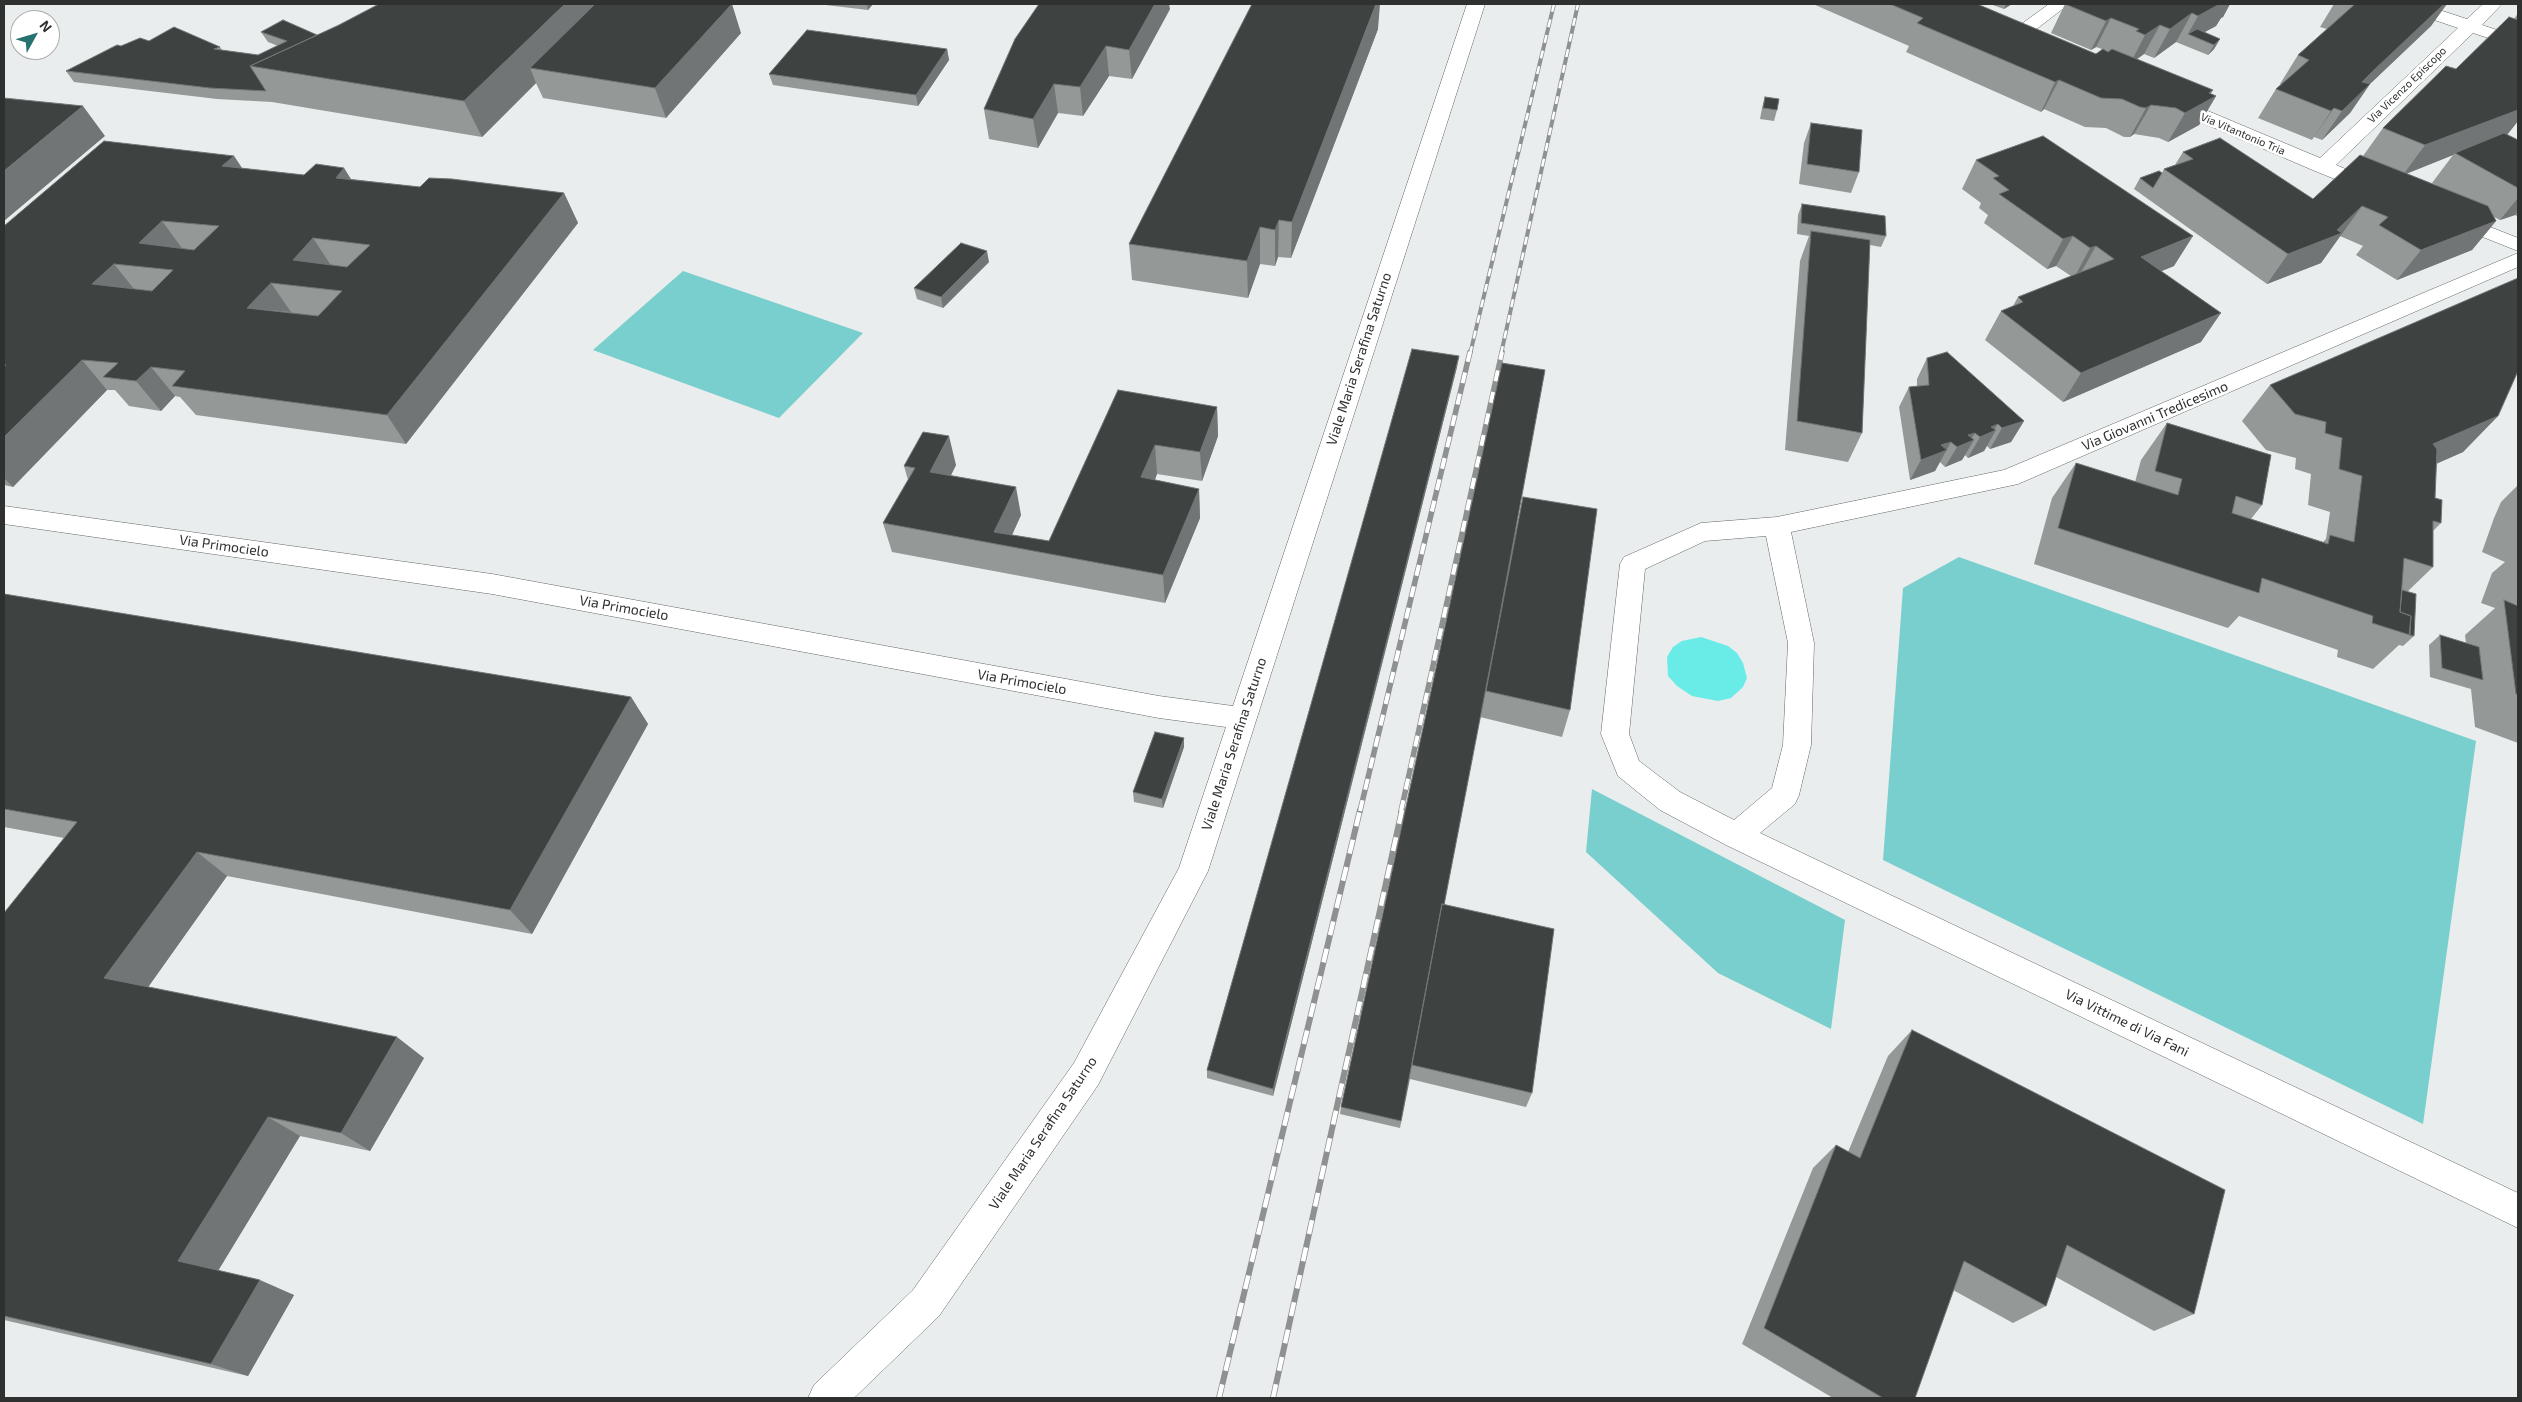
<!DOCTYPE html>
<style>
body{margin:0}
#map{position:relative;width:2522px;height:1402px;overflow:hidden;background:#e9eded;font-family:"Exo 2",sans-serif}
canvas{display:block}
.frame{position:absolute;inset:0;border:5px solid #2f3030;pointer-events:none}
.north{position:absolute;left:10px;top:10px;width:50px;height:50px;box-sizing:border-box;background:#fff;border:1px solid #acacac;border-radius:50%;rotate:51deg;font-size:14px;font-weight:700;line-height:20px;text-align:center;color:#2f3030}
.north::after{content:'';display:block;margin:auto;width:18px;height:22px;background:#277270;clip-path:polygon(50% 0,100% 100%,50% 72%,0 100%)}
</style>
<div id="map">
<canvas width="2522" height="1402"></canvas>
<div class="frame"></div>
<div class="north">N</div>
</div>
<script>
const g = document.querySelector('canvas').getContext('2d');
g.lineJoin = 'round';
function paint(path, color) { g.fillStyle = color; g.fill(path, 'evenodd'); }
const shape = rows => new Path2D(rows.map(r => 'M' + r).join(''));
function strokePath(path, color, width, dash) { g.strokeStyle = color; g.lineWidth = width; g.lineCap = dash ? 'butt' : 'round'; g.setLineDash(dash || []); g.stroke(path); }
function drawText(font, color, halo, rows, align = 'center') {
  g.font = font + ' "Exo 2",sans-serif'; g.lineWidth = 5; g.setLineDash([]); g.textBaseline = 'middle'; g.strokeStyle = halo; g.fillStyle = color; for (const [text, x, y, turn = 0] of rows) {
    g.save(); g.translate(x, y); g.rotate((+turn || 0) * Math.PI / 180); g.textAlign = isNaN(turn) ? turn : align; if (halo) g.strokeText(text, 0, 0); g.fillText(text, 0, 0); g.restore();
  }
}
const green = shape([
 [683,271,863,333,779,418,593,350],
 [1959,557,2476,741,2423,1124,1883,860,1903,588],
 [1592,789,1845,920,1831,1029,1718,973,1586,852]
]);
const water = shape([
 [1701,637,1728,646,1737,653,1743,663,1747,678,1743,687,1731,698,1718,701,1692,696,1677,686,1668,676,1667,657,1673,647,1682,641]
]);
const minor = shape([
 [1467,4,1485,4,1208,871,1098,1085,939,1316,854,1398,808,1398,814,1385,913,1290,1074,1063,1179,868,1226,727,1159,718,492,594,4,524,4,506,492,574,1159,696,1233,706,1467,4],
 [2049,4,2069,4,2021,41,2009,41,2006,37,2009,33,2049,4],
 [2396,4,2421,4,2467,19,2483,4,2502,4,2482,25,2518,37,2518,48,2473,33,2336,165,2381,184,2384,188,2381,192,2367,192,2315,171,2163,106,2161,102,2163,98,2177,98,2320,158,2458,28,2399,8,2396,4],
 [2452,212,2518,238,2518,251,2445,222,2442,218,2445,214,2452,212],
 [2518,253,2518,267,2018,484,1791,532,1814,643,1811,745,1799,795,1795,804,1760,833,2518,1193,2518,1228,1726,845,1660,810,1618,776,1601,734,1620,564,1624,557,1701,523,1777,517,2004,470,2518,253],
 [1766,536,1788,643,1783,745,1772,788,1734,820,1680,792,1639,761,1629,734,1645,569,1705,541,1766,536]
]);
const railFar2 = shape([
 [1470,354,1554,4],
 [1501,354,1578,4]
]);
const railFar1 = shape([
 [1360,811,1470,352],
 [1401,811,1502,352]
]);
const rail = shape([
 [1219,1398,1360,810],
 [1273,1398,1402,810]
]);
const wall = shape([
 [817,4,873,4,868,10],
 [1813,4,1977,4,2096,54,2102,49,2096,47,2091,50,2051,33,2065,4,2230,4,2223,17,2221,18,2216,26,2204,32,2220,39,2214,49,2208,55,2176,42,2154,58,2144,54,2137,59,2216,96,2199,125,2168,142,2159,138,2134,134,2130,137,2124,137,2106,128,2085,127,2044,109,2041,112,1906,52,1909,46],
 [1990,4,2012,4,2004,9],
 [2334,4,2453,4,2451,5,2446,4,2431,26,2370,84,2350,113,2322,140,2314,137,2312,140,2258,118,2276,89,2281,84,2280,84,2298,55,2327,29,2320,27],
 [1170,9,1132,79,1109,76,1083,116,1058,113,1038,148,989,139,984,109],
 [2518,13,2518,121,2507,135,2518,140,2518,217,2515,215,2500,220,2494,217,2496,221,2472,250,2397,280,2356,255,2363,246,2340,236,2321,263,2267,284,2134,189,2140,178,2162,173,2164,169,2175,165,2183,152,2313,199,2363,156,2383,128,2456,69,2514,19],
 [2453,155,2432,183,2440,187,2406,174],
 [1378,29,1291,258,1278,257,1275,266,1260,264,1248,298,1132,280,1129,244],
 [261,32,317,35,741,33,666,118,543,98,536,83,482,137,272,102,217,99,74,82,66,71,121,46,149,41,220,47,222,50,258,55,278,46,268,42],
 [947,49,949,60,918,106,773,85,769,74],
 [1765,97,1777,110,1774,121,1760,119,1762,108],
 [1811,123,1859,172,1851,193,1799,184,1804,143],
 [234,156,242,168,304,175,344,168,351,179,420,187,564,193,578,223,406,444,196,415,180,397,175,396,161,411,129,406,115,390,107,390,13,487,4,485,4,226],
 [1976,160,2174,266,2161,271,2201,342,2063,402,1985,340,2001,311,2013,306,2018,297,2071,276,2056,266,2047,269,1984,223,1988,215,1979,208,1981,203,1962,189],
 [1802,204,1886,236,1881,247,1870,245,1862,433,1848,462,1785,450,1800,261,1809,236,1797,234,1798,215],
 [989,262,943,308,917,299,914,288],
 [1927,358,2024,421,2011,442,1990,449,1987,446,1984,451,1968,458,1965,455,1962,460,1945,467,1940,462,1935,471,1910,480,1899,407,1909,387,1917,386,1917,379],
 [1457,367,1273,1096,1207,1078,1207,1070],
 [2270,385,2498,416,2463,452,2436,464,2435,498,2441,523,2433,531,2433,567,2407,592,2414,636,2403,646,2399,645,2373,669,2337,657,2338,650,2239,616,2228,628,2034,564,2052,498,2076,463,2135,482,2141,460,2167,423,2262,505,2251,519,2323,542,2326,539,2330,512,2308,505,2311,474,2295,469,2296,458,2266,450,2242,421],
 [1118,390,1217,407,1218,436,1202,481,1157,474,1155,480,1199,489,1200,518,1165,603,892,552,883,523,908,480,904,466,956,465,951,475,1021,515,1012,535,1049,541],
 [2518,485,2518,743,2475,727,2471,689,2430,677,2429,645,2440,635,2466,643,2465,635,2494,609,2495,608,2481,603,2492,573,2505,562,2482,552,2494,518,2501,502],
 [1523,497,1570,710,1562,737,1480,717,1444,905,1532,1093,1526,1107,1410,1079,1400,1128,1340,1114,1341,1107,1517,525],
 [4,594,631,697,648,724,532,934,227,876,148,987,424,1058,370,1151,300,1136,218,1270,294,1295,248,1376,4,1320,4,913,64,838,4,827],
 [1184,747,1163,808,1134,802,1133,792],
 [1912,1030,2194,1314,2154,1331,2056,1277,2046,1306,2013,1323,1953,1290,1915,1398,1833,1398,1742,1344,1813,1168,1836,1145,1848,1152,1888,1056]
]);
const shadedWall = shape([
 [565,4,616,4,530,68,536,83,482,137,464,101],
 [732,4,741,33,666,118,655,88],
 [867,4,873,4,868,10],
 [1155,4,1169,4,1170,9,1132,79,1129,50],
 [1376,4,1380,4,1378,29,1291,258,1292,222],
 [2006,4,2012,4,2004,9],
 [2220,4,2230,4,2223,17,2221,18,2216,26,2196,37,2188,34,2198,16],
 [2444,4,2447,4,2431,26,2353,100,2370,84,2350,113,2322,140,2362,82,2373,71],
 [2192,13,2176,42,2154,58,2170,29],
 [2111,18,2096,47,2091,50,2106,21],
 [2160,25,2144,54,2130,64,2145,35],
 [2220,39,2214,49,2208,55,2214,45],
 [1106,46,1109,76,1083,116,1080,87],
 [947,49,949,60,918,106,916,95],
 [2059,80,2044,109,2041,112,2055,82],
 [1054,84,1058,113,1038,148,1033,119],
 [2213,90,2206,101,2216,96,2199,125,2168,142,2185,113],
 [2151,105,2134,134,2130,137,2146,108],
 [83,106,105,136,4,221,4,171],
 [2334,108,2314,137,2312,140,2331,111],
 [2518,110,2518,121,2507,135,2455,153,2453,155,2403,175,2425,145],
 [234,156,253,185,222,166],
 [344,168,362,198,336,178],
 [564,193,578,223,406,444,387,415],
 [2518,198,2518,211,2515,215,2500,220],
 [2362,206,2321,263,2267,284,2288,254,2337,230],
 [1279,220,1278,257,1275,266,1275,230],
 [162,221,184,251,139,243],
 [2496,221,2472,250,2397,280,2421,250],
 [1260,227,1260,264,1248,298,1247,261],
 [2073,236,2056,266,2047,269,2063,239],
 [2193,236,2174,266,2123,287,2141,257],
 [313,238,332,267,293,260],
 [2096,246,2079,276,2074,278,2090,248],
 [987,251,989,262,943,308,941,297],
 [114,264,138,294,92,284],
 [271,283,291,312,247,308],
 [2221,313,2201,342,2063,402,2081,373],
 [1459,356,1457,367,1273,1096,1273,1089],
 [82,360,107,390,13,487,4,478,4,437],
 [151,367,175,396,161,411,136,381],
 [1217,407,1218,436,1202,481,1200,452],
 [2498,416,2463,452,2399,480,2433,444],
 [2024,421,2011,442,1990,449,2002,428],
 [1998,424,1993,431,1996,430,1984,451,1968,458,1980,437,1991,427],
 [1975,433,1970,441,1974,440,1962,460,1945,467,1957,447,1968,435],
 [949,436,956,465,938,501,930,472],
 [1951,442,1935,471,1910,480,1921,460,1941,445],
 [1155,445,1157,474,1144,506,1141,477],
 [1016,487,1021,515,1007,546,994,532],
 [1199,489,1200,518,1165,603,1163,575],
 [631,697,648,724,532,934,510,910],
 [1184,738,1184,747,1163,808,1162,799],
 [197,852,227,876,139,1000,104,978],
 [397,1037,424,1058,370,1151,341,1133],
 [268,1117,300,1136,215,1276,178,1261],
 [260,1280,294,1295,248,1376,211,1364]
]);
const building = shape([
 [379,4,565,4,464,101,250,66,339,25,379,4],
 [595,4,732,4,655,88,530,68,595,4],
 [1039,4,1155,4,1129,50,1106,46,1080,87,1054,84,1033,119,984,109,1015,39,1039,4],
 [1252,4,1376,4,1292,222,1279,220,1275,230,1260,227,1247,261,1129,244,1252,4],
 [1890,4,1977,4,2096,54,2103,49,2108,52,2112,49,2213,90,2209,93,2216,96,2185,113,2176,108,2151,105,2146,108,2140,107,2122,99,2101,98,2059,80,2055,82,1917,23,1923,18,1890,4],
 [2065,4,2220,4,2198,16,2192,13,2170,29,2160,25,2145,35,2136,31,2139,29,2111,18,2106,21,2065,4],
 [2355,4,2444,4,2373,71,2362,82,2370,84,2342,111,2334,108,2331,111,2276,89,2309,60,2298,55,2355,4],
 [2509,17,2518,20,2518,110,2425,145,2383,128,2446,66,2456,69,2509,17],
 [283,20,317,35,250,66,266,91,210,88,66,71,117,45,121,46,140,38,149,41,174,27,220,47,214,49,258,55,287,41,261,32,283,20],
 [2197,29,2220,39,2214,45,2188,34,2197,29],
 [807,30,947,49,916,95,769,74,807,30],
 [1765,97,1779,99,1777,110,1763,108,1765,97],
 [4,98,83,106,4,171,4,98],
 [1811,123,1862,130,1859,172,1807,164,1811,123],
 [2504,133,2518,140,2518,188,2455,153,2504,133],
 [2043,136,2193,236,2141,257,2221,313,2081,373,2001,311,2023,302,2018,297,2114,259,2096,246,2090,248,2073,236,2063,239,1999,194,2009,190,1993,178,1999,176,1976,160,2043,136],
 [2220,138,2313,199,2360,155,2488,206,2496,221,2421,250,2379,225,2388,217,2362,206,2337,230,2342,233,2288,254,2164,169,2193,159,2183,152,2220,138],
 [104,141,234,156,222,166,304,175,316,164,344,168,336,178,420,187,429,178,452,179,564,193,387,415,172,386,185,371,151,367,136,381,103,377,118,363,82,360,4,437,4,367,6,365,4,365,4,226,104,141],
 [162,221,219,226,194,250,139,243,162,221],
 [313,238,370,245,347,267,293,260,313,238],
 [114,264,173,270,152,291,92,284,114,264],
 [271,283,342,291,318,316,247,308,271,283],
 [2159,171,2162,173,2153,188,2140,178,2159,171],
 [1802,204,1885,216,1886,236,1801,223,1802,204],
 [1811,231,1870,240,1862,433,1797,421,1811,231],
 [961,243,987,251,941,297,914,288,961,243],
 [2518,278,2518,371,2498,416,2433,444,2437,449,2435,498,2442,500,2441,523,2433,521,2433,567,2404,558,2400,612,2411,616,2410,635,2372,623,2373,616,2262,578,2259,593,2058,528,2076,463,2178,495,2182,479,2155,471,2167,423,2271,455,2262,505,2236,496,2232,513,2328,544,2330,535,2354,542,2362,476,2339,469,2342,438,2325,433,2326,422,2295,414,2270,385,2518,278],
 [1412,349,1459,356,1273,1089,1207,1070,1412,349],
 [1947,352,2024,421,2002,428,1998,424,1991,427,1996,430,1980,437,1975,433,1968,435,1974,440,1957,447,1951,442,1941,445,1947,450,1921,460,1909,387,1929,385,1927,358,1947,352],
 [1502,363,1545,370,1496,636,1444,905,1442,904,1401,1121,1341,1107,1502,363],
 [1118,390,1217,407,1200,452,1155,445,1141,477,1199,489,1163,575,883,523,915,468,904,466,923,432,949,436,930,472,1016,487,994,532,1049,541,1118,390],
 [1523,497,1597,509,1570,710,1486,691,1523,497],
 [2402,590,2416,594,2414,636,2409,635,2411,616,2400,612,2402,590],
 [4,594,631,697,510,910,197,852,104,978,397,1037,341,1133,268,1117,178,1261,260,1280,211,1364,4,1316,4,913,77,822,4,809,4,594],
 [2504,600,2518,606,2518,695,2516,694,2504,600],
 [2440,635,2479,647,2483,680,2442,668,2440,635],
 [1155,732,1184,738,1162,799,1133,792,1155,732],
 [1442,904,1554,929,1532,1093,1412,1065,1442,904],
 [1912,1030,2225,1190,2194,1314,2067,1245,2046,1306,1964,1261,1915,1398,1883,1398,1764,1328,1836,1145,1860,1158,1912,1030]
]);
const farStreetnames = [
 ["Via Vicenzo Episcopo",2407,85,-44],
 ["Via Vitantonio Tria",2243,134,23]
];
const streetNames = [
 ["Viale Maria Serafina Saturno",1359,359,-72],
 ["Via Giovanni Tredicesimo",2155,416,-23],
 ["Via Primocielo",224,546,8],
 ["Via Primocielo",624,608,10],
 ["Via Primocielo",1022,682,10],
 ["Viale Maria Serafina Saturno",1234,744,-72],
 ["Via Vittime di Via Fani",2127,1023,26],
 ["Viale Maria Serafina Saturno",1043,1133,-56]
];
paint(green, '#79cfcd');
paint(water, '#69ebe8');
strokePath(minor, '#636766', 1);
paint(minor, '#fff');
strokePath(railFar2, '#8f9191', 4);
strokePath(railFar1, '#8f9191', 5.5);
strokePath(rail, '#8f9191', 6);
strokePath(railFar2, '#fff', 2.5, [8]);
strokePath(railFar1, '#fff', 4, [11]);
strokePath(rail, '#fff', 4.5, [14]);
paint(wall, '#949897');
paint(shadedWall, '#717575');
paint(building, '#3e4241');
strokePath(building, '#717575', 1);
drawText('11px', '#2f3030', '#fff', farStreetnames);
drawText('14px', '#2f3030', '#fff', streetNames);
</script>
